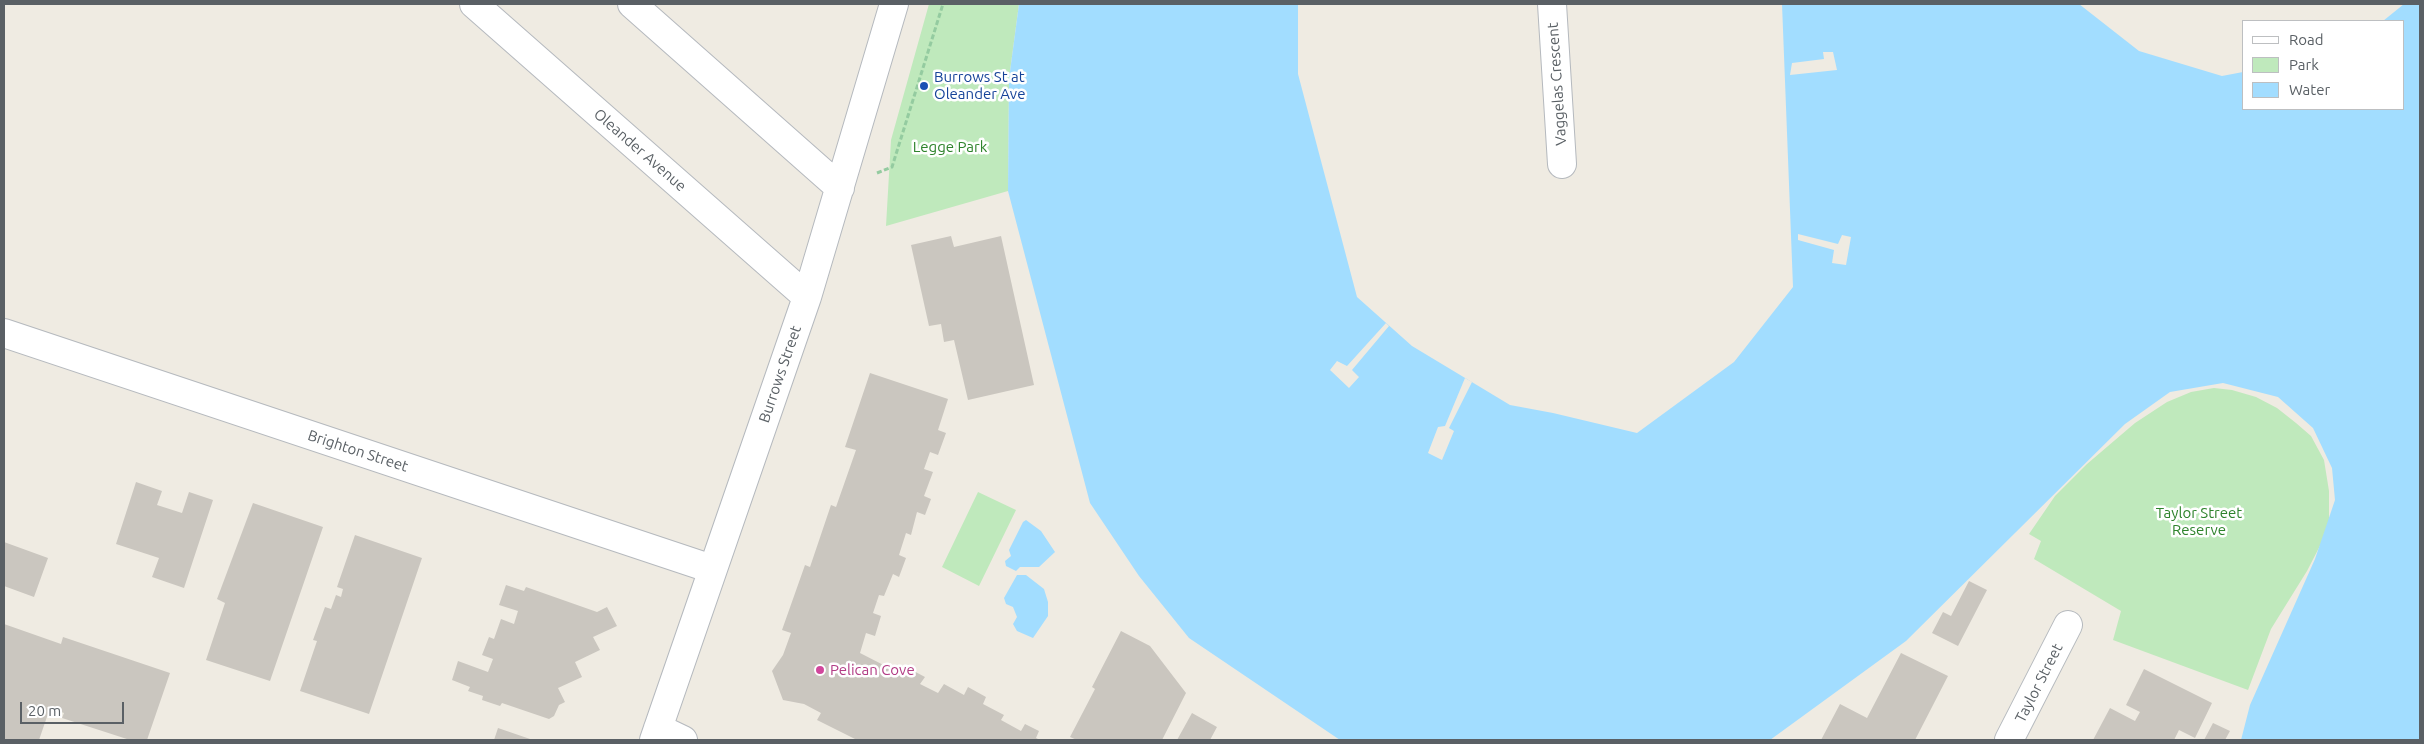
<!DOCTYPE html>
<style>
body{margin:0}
#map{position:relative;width:2424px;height:744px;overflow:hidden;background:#efebe2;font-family:Ubuntu,sans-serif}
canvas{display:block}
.frame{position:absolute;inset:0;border:5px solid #5a6065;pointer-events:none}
.legend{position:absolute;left:2242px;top:20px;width:162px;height:90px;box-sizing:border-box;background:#fff;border:1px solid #bdbfc1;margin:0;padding:6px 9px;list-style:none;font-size:15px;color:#5a6065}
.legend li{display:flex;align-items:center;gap:10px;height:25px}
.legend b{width:25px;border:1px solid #bdbfc1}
.scale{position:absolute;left:20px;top:702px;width:104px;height:22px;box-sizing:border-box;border:2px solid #5a6065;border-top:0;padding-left:6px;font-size:15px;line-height:18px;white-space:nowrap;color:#5a6065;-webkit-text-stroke:4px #fff;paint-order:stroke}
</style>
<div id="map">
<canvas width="2424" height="744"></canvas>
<div class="frame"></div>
<ul class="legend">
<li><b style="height:6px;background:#fff"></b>Road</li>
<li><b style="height:14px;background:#bfe9bc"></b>Park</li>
<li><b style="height:14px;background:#a2ddff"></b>Water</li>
</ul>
<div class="scale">20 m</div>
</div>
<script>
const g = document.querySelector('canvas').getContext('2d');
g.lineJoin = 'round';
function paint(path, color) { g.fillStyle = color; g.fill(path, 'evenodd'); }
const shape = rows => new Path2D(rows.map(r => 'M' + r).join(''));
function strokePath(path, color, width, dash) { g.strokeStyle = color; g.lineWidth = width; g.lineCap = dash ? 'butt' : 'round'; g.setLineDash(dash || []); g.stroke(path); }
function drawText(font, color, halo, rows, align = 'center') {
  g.font = font + ' Ubuntu,sans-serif'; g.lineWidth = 5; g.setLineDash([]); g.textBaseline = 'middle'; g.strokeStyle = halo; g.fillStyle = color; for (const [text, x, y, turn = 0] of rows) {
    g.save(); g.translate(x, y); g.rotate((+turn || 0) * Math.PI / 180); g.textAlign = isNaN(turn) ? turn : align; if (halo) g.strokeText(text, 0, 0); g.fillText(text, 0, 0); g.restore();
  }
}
const green = shape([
 [929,4,1019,4,1009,79,1008,191,886,226,891,140],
 [2214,388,2232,390,2256,397,2277,408,2296,423,2311,436,2324,460,2329,491,2329,523,2324,538,2307,571,2271,629,2248,690,2113,640,2121,611,2034,559,2041,541,2029,534,2055,496,2087,464,2135,423,2167,402,2191,392],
 [978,492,1016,510,979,586,942,567]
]);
const water = shape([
 [1019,4,1298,4,1298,74,1357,297,1412,346,1510,405,1553,413,1637,433,1734,362,1793,287,1782,4,2079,4,2139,51,2222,76,2243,72,2243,109,2403,109,2403,21,2383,21,2404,4,2420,4,2420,740,2241,740,2250,705,2315,559,2335,500,2332,468,2313,428,2278,397,2223,383,2170,392,2125,424,1906,641,1770,740,1340,740,1189,638,1139,576,1090,503,1008,191,1009,79],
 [1026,520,1041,531,1055,552,1039,567,1020,567,1016,571,1006,566,1005,561,1011,556,1009,550,1023,522],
 [1017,575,1026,575,1044,589,1048,602,1048,616,1033,638,1017,631,1013,624,1017,617,1013,607,1006,604,1004,598]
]);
const pier = shape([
 [1823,52,1833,52,1837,70,1790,75,1792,63,1824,59],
 [1798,234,1838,244,1842,235,1851,237,1846,265,1832,263,1834,250,1798,240],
 [1386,323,1389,326,1352,370,1359,377,1349,388,1330,370,1337,361,1347,366],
 [1465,378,1472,382,1449,428,1454,431,1442,460,1428,453,1438,427,1445,426]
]);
const building = shape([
 [951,236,954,247,1001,236,1034,385,968,400,954,340,944,342,941,324,929,326,911,245],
 [870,373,948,399,938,430,946,433,938,455,930,452,924,469,933,472,924,496,931,499,925,515,917,512,911,535,906,533,899,555,906,558,899,577,893,574,884,596,879,595,873,613,881,616,875,636,866,633,860,653,903,675,908,668,925,677,920,684,938,693,944,684,964,695,968,687,986,697,983,704,1004,715,1001,720,1021,731,1025,724,1039,731,1036,738,1040,740,857,740,817,720,821,713,804,704,783,700,772,671,783,655,791,633,782,630,805,565,810,567,831,505,836,507,856,450,845,447],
 [136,482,162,491,157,505,182,513,189,492,213,500,184,588,152,577,159,558,116,544],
 [253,503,323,527,270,681,206,660,225,603,217,599],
 [355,535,422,558,369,714,300,691,317,641,313,640,325,607,331,609,336,595,341,597,343,589,337,587],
 [4,542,48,558,34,597,4,586],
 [1969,581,1987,590,1958,646,1932,633,1943,612,1951,616],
 [506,585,524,591,526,587,597,612,607,607,617,626,593,637,600,650,575,662,582,677,558,688,565,702,559,705,554,716,549,719,502,703,500,706,482,700,483,696,468,691,470,687,452,680,458,661,488,672,493,659,482,655,489,637,494,639,501,619,514,624,518,611,499,605],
 [4,624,61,644,63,637,170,673,147,740,130,740,62,718,64,713,50,708,39,740,4,740],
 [1121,631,1150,646,1186,693,1162,740,1077,740,1070,737,1095,689,1092,687],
 [1901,653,1948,676,1915,740,1821,740,1840,704,1867,718],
 [2144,669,2212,703,2195,738,2179,730,2174,740,2093,740,2110,708,2135,721,2140,712,2126,705],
 [1192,713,1217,727,1210,740,1177,740],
 [2213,723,2230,731,2225,740,2204,740],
 [498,728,533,740,494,740]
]);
const path = shape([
 [877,173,892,167,943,4]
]);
const minor = shape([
 [474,4,807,297],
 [632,4,840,188],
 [1552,4,1562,164],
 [4,333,712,569],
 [658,728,683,740],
 [654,740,807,297,894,4],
 [2009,740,2068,625]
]);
const markers = [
 [924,86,5,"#1a4fb4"],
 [820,670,5,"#d1479c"]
];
const transitNames = [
 ["Burrows St at",934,77],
 ["Oleander Ave",934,94]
];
const streetNames = [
 ["Vaggelas Crescent",1557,84,-94],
 ["Oleander Avenue",640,150,41],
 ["Burrows Street",780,374,-71],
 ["Brighton Street",358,451,18],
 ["Taylor Street",2039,683,-63]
];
const parkNames = [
 ["Legge Park",950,147],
 ["Taylor Street",2199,513],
 ["Reserve",2199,530]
];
const hotelNames = [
 ["Pelican Cove",830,670]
];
paint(green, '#bfe9bc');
paint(water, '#a2ddff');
paint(pier, '#efebe2');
paint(building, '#cac6bf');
strokePath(minor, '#b5b9be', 30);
strokePath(path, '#94cba0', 3, [5, 2.5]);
strokePath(minor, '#fff', 28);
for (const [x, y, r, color] of markers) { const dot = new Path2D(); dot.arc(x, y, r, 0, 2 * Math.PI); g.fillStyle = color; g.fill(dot); strokePath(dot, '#fff', 2); }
drawText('15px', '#164399', '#fff', transitNames, 'left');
drawText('15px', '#5a6065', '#fff', streetNames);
drawText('15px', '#2e832c', '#fff', parkNames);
drawText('15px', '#b23c85', '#fff', hotelNames, 'left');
</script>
